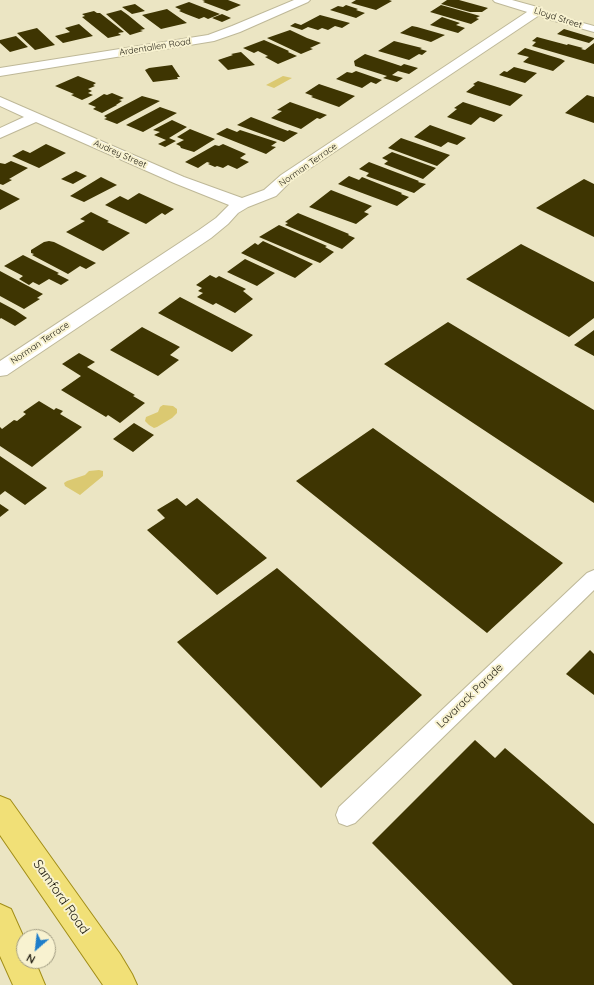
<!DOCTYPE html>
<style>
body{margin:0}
#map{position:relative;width:594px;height:985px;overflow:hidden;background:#ebe5c3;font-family:Quicksand,sans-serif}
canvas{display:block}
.north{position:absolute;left:16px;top:929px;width:40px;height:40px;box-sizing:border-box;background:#f8f2d0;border:1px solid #a19c83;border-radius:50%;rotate:208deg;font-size:11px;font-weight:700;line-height:16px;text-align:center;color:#1f1c10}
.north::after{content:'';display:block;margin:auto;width:14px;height:18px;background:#1f7eca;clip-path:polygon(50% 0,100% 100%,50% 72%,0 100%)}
</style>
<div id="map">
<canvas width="594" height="985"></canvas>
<div class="north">N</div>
</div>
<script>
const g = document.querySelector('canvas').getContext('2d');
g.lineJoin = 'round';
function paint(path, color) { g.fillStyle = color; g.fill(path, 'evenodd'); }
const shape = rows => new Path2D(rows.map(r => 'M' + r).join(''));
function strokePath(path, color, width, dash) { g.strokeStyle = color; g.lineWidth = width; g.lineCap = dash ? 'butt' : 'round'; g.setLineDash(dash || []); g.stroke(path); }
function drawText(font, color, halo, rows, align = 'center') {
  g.font = font + ' Quicksand,sans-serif'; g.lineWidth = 4; g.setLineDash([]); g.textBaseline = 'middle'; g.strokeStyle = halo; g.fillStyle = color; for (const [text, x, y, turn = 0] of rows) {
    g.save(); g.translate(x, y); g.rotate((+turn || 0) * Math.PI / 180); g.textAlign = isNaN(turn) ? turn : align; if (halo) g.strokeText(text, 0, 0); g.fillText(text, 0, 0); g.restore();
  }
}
const water = shape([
 [283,76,292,78,274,88,266,85],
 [163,405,173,406,177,409,177,413,172,418,157,427,154,428,149,425,145,421,146,417,158,412,160,407],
 [99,470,103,471,103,476,80,495,65,486,64,483,67,481,85,475,89,471]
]);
const building = shape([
 [202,0,228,0,241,5,227,11,203,2,205,1],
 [356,0,389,0,392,1,376,10,351,3],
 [447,0,459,0,488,8,482,12,470,12,441,4],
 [189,2,220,14,208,19,204,17,199,19,186,14,179,11,181,10,175,7],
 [135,4,145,11,132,14,122,7],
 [346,5,358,9,356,10,365,13,356,18,330,10,338,6,343,7],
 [441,5,480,16,476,18,479,19,471,24,430,12],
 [167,9,187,23,161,29,142,15],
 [121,10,128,15,145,29,140,30,143,31,130,35,106,14],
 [94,11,97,13,100,13,124,32,118,33,121,35,108,38,82,17,85,16,82,14],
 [222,14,231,18,222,22,212,18],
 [320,15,350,23,342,28,335,26,328,30,322,28,318,30,308,27,302,30,290,26,295,23,301,25],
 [442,17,460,23,456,25,465,28,458,33,430,25],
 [79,24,93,36,63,43,55,36,70,32,65,28],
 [412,26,417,27,445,35,431,42,400,33],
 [37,28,55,45,35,50,17,33],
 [564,29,594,38,594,39,589,43,557,34],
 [290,30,307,38,321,43,310,48,313,49,301,54,267,38],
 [16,36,28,47,10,52,0,43,0,40],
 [537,37,567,45,568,44,583,48,581,49,585,50,594,43,594,64,532,46,536,42,532,41],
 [264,40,289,51,288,52,297,56,278,64,265,57,268,56,258,51,254,53,243,48],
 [394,41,422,48,420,49,427,51,422,55,419,54,409,60,378,51],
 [525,48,561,59,565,61,553,71,523,62,529,57,517,54],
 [241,52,255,65,228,70,218,60,233,55,231,54],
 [365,54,401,66,404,64,418,68,409,74,398,71,392,75,403,78,397,82,383,78,387,76,355,66,354,61],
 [172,65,180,77,177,77,178,79,153,82,145,70,149,68],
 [514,67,537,73,525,83,499,75,504,71,507,72],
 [356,71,382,80,376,84,371,82,362,88,336,79,347,72,352,73],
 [78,76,96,83,93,85,95,86,88,89,92,91,88,93,93,95,82,100,71,95,74,94,55,86],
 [478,81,523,95,510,106,466,92,475,85,473,84],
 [319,84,355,96,339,107,311,97,313,96,305,93],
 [112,93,124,98,119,100,122,101,116,105,117,105,102,113,93,109,96,107,88,104,104,94,107,95],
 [587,95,594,97,594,123,565,113],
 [142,96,160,101,117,124,104,119,107,118,104,116],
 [290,102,327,115,320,119,317,118,301,129,271,118,282,111,277,110],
 [463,102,503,115,494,122,480,117,471,125,447,117,457,109,454,108],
 [160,107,177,113,143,132,126,125],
 [251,117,288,131,289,130,298,133,284,142,237,125],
 [172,120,187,127,169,138,176,141,165,147,158,144,166,140,154,135,160,132,153,130],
 [430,125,466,138,457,145,448,142,441,147,414,137],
 [227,128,237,132,240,130,277,142,271,146,276,147,266,154,216,134],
 [190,129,215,139,194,152,181,148,180,146,176,144,184,140,177,137],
 [401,138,450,155,437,166,388,148],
 [46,144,66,153,39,168,12,156,23,150,30,153],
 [223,144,246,154,240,158,249,162,237,169,228,165,223,168,217,166,215,167,208,164,210,163,207,162,198,168,185,162,215,145,219,146],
 [392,152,436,168,423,179,384,164,388,161,382,158],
 [11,161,28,168,9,179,12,180,3,185,0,184,0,163,5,164],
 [369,162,419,181,418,182,426,184,414,193,366,176,369,173,359,169],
 [76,171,87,176,73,184,61,179],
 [349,176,359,180,362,177,402,193,401,194,409,197,397,206,338,184],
 [101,177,117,185,84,202,70,196],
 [584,179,594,184,594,237,536,208],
 [0,189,20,199,0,210],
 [331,190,372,206,364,212,369,214,356,224,309,207],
 [139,193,174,209,165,215,162,213,146,224,105,205,120,196,128,200],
 [91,212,109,221,107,222,130,233,103,251,66,232,85,221,80,219],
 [298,213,349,234,348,235,355,238,342,249,285,225,288,223,285,222],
 [279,225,327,246,325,247,334,252,320,263,259,237],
 [49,241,54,242,96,263,86,269,80,266,68,274,32,255,34,254,31,253,31,250,44,242],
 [263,241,313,264,295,278,241,253,255,243,258,245],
 [521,244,594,282,594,318,569,337,466,279],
 [23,255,59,273,57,274,69,280,61,285,49,279,39,285,33,282,29,285,19,279,23,276,4,266],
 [245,259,275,273,257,286,227,272],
 [0,271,43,294,37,298,40,299,24,309,0,296],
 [210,275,216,278,219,276,246,289,243,291,253,299,235,313,216,303,213,305,197,297,203,293,198,291,202,288,196,285],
 [180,297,253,335,232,352,158,313],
 [0,302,15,310,27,318,15,326,1,318,0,319],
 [448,322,594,410,594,503,384,364],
 [142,327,180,347,170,355,179,360,158,376,110,350],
 [594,330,594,356,574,345],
 [79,353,95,362,87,367,135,395,133,396,145,403,120,423,108,415,106,417,61,390,81,376,62,364],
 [39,401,54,410,56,408,63,411,60,414,82,427,32,467,0,446,0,427,2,429,14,420,17,421,26,414,23,412],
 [134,423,154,435,133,452,113,439],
 [373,428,563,563,487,633,296,481],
 [0,456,47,488,25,505,5,491,0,495],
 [177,498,186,506,197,498,267,558,217,595,147,530,165,518,157,510],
 [0,504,9,510,0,517],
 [277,568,422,695,321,788,177,642],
 [590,650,594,654,594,695,566,674],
 [475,740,495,758,505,748,594,824,594,985,513,985,372,843]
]);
const service = shape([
 [537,8,550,14,594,26,594,32,544,18,532,11,537,8],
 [594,570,594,590,355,823,347,826,339,823,336,815,339,807,587,573,594,570]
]);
const minor = shape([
 [294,0,310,0,308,2,240,32,214,41,0,76,0,68,208,35,232,26,294,0],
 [537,7,541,8,543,11,541,14,291,181,276,196,248,207,238,213,228,224,211,238,7,375,0,376,0,361,199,230,216,218,229,205,174,183,36,122,0,138,0,128,24,117,0,106,0,97,184,177,242,198,264,190,281,175,533,8,537,7]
]);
const tertiary = shape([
 [493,0,512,0,541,8,543,11,541,14,537,15,495,2,493,0]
]);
const primary = shape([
 [0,796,10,800,120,954,132,974,137,985,103,985,0,835,0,796],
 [0,904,11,909,24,938,24,961,35,961,45,985,13,985,0,956,0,904]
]);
const farStreetnames = [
 ["Lloyd Street",558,18,18],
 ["Ardentallen Road",155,47,-9],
 ["Audrey Street",120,154,24],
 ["Norman Terrace",308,165,-35],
 ["Norman Terrace",40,343,-34]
];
const streetNames = [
 ["Lavarack Parade",470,696,-44]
];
const nearStreetnames = [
 ["Samford Road",61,897,55]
];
paint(water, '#dbc971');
paint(building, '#3e3502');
strokePath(service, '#beb898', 2);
strokePath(minor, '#beb898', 2);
strokePath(tertiary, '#beb898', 2);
strokePath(primary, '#a28e18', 2);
paint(service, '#fff');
paint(minor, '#fff');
paint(tertiary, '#fff');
paint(primary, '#f1e077');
drawText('9px', '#1f1c10', '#f8f2d0', farStreetnames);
drawText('11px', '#1f1c10', '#f8f2d0', streetNames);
drawText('13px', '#1f1c10', '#f8f2d0', nearStreetnames);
</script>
